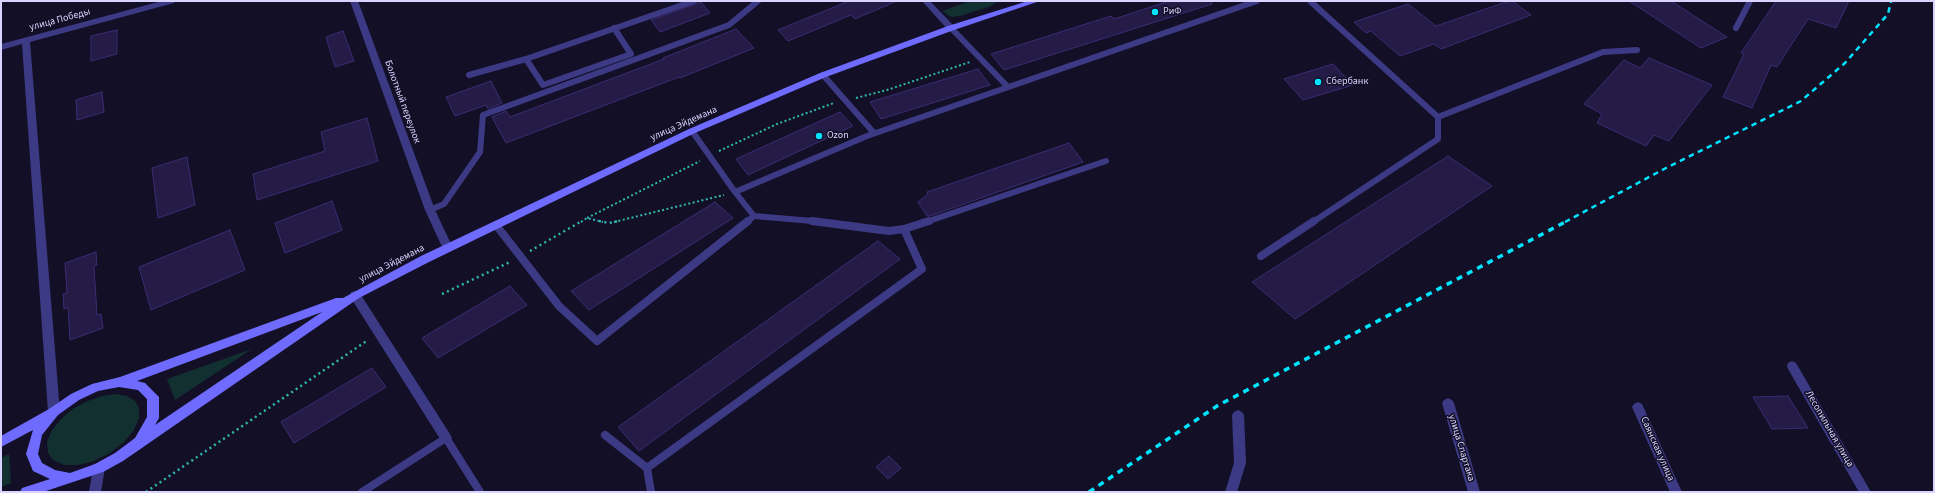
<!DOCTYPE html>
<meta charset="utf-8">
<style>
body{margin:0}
#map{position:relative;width:1935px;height:493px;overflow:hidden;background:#130f26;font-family:"Source Sans 3",sans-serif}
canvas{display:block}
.frame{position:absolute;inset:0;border:2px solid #d9d4ff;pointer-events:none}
</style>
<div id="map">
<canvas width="1935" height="493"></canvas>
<div class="frame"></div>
</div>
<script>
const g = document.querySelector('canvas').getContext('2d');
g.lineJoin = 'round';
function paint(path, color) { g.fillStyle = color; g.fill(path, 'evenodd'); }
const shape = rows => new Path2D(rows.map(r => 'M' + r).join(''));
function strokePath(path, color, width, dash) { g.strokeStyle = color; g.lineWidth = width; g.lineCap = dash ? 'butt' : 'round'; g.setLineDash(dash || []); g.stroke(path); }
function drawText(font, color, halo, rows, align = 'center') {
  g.font = font + ' "Source Sans 3",sans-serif'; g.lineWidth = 3; g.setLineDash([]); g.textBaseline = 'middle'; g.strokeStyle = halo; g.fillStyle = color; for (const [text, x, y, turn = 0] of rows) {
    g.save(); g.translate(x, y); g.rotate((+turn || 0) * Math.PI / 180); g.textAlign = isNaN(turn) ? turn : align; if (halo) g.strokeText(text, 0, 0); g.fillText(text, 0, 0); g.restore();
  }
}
const green = shape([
 [970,1,998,1,989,7,960,16,951,17,942,11],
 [252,349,175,400,167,379],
 [116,394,127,396,135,401,139,408,139,418,134,430,124,442,110,453,94,461,78,465,64,465,53,460,48,453,47,442,52,430,62,418,74,408,88,401,102,396],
 [9,454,11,483,1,487,1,458]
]);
const building = shape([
 [849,1,897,1,855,19,851,15,788,41,778,30,849,1],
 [1169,1,1212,1,1212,4,1004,70,991,54,1111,16,1114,19,1169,1],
 [1509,1,1512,1,1531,15,1441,49,1434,44,1400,56,1371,31,1366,33,1354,22,1408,4,1436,26,1509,1],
 [1629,1,1671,1,1727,37,1701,48,1629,1],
 [1776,1,1849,1,1836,28,1808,19,1777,67,1771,65,1752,108,1723,97,1744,54,1741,53,1776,1],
 [701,2,710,13,660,32,651,20,701,2],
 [736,29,754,48,680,78,679,77,506,143,492,117,506,111,510,117,664,59,663,58,736,29],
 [117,30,117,54,91,61,91,36,117,30],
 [343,31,354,61,335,67,326,37,343,31],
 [1649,58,1712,85,1669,141,1654,135,1646,146,1597,123,1602,114,1584,104,1624,60,1640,68,1649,58],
 [1333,64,1353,85,1303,100,1284,79,1333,64],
 [978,69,990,85,881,119,870,102,978,69],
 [491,81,502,103,488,109,486,105,455,116,446,97,491,81],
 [102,92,104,112,77,120,76,100,102,92],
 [840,112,853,126,748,175,736,159,840,112],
 [367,118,378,161,257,200,253,174,325,151,321,132,367,118],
 [1069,143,1083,162,930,216,927,216,918,202,928,194,927,192,1069,143],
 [1448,156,1492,186,1295,319,1252,282,1448,156],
 [187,157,195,205,158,218,152,168,187,157],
 [332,201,342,230,285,253,275,223,332,201],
 [715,202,733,218,589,310,571,291,715,202],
 [230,230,245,270,151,310,139,267,230,230],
 [878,241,900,259,639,451,618,427,878,241],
 [96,252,97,265,94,266,97,315,101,314,103,328,70,340,68,307,64,309,63,294,67,293,65,263,96,252],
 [510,286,527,305,438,358,422,338,510,286],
 [372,368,386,387,294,443,281,422,372,368],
 [1788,396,1808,428,1772,429,1753,397,1788,396],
 [889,456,901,468,888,479,876,467,889,456]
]);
const pathFar1 = shape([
 [856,98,887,90,970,62],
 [719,151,777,124,834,103],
 [587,218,700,161],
 [581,222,587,218,603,222],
 [614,222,724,195]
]);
const path = shape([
 [599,221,609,223,619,221],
 [530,251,582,221],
 [442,294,510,262],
 [146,492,368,340]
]);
const laneFar1 = shape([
 [1310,1,1438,117,1603,52,1637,50],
 [951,28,1008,87],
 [1736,28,1750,1],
 [526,59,543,85,631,54,614,28],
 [469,75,526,59,694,1],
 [823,75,874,133],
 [692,131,735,192,867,136,1257,1],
 [735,192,754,216,824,222],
 [430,210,444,204,480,152,483,115,729,25,758,1],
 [747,222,754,216],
 [926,222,1106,161],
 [1313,222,1438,139,1438,117]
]);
const lane = shape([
 [812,221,889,231,904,229,929,221],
 [496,225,559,306,597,341,748,221],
 [1261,256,1314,221],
 [605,435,647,468,651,492],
 [647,468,922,269,904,229],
 [362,492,446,438,480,492]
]);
const street = shape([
 [162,1,175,1,174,3,30,42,60,412,58,415,54,417,50,415,48,412,22,44,1,50,1,44,162,1],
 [350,1,358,1,435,210,453,248,452,251,444,251,425,210,350,1],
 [922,1,930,1,954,26,954,30,948,30,922,1],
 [355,291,359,292,450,434,452,438,450,442,446,443,442,442,351,298,350,295,351,292,355,291],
 [1792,361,1796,363,1871,492,1859,492,1788,369,1787,366,1788,363,1792,361],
 [1448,398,1452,400,1454,403,1480,492,1468,492,1442,403,1444,400,1448,398],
 [1638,402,1642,404,1682,492,1670,492,1632,407,1634,404,1638,402],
 [1238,410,1242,412,1244,415,1246,463,1237,492,1225,492,1234,463,1232,415,1234,412,1238,410],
 [99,463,103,464,105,468,101,492,89,492,93,468,95,464,99,463]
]);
const secondary = shape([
 [1028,1,1040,1,954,30,826,77,695,133,429,262,359,298,123,461,103,472,43,492,20,492,22,488,50,479,33,471,26,454,33,430,1,447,1,436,49,409,71,394,92,384,120,377,336,298,343,298,421,256,689,129,820,73,948,26,1028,1],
 [322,312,155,425,159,418,159,397,145,383,137,381,322,312],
 [119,387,138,390,147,399,147,417,135,438,115,453,95,464,70,473,55,470,42,463,38,454,42,435,58,415,79,400,98,391,119,387]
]);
const railFar1 = shape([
 [1565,222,1666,168,1801,101,1845,63,1888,14,1891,1]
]);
const rail = shape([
 [1089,492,1217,406,1567,221]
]);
const markers = [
 [1155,12,4,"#00e5ff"],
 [1318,82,4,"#00e5ff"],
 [819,136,4,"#00e5ff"]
];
const poiNames = [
 ["РиФ",1163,12],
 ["Сбербанк",1326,82],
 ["Ozon",827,136]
];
const streetNames = [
 ["улица Победы",60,20,-15],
 ["Болотный переулок",402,102,70],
 ["улица Эйдемана",684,124,-24],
 ["улица Эйдемана",392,264,-27],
 ["Лесопильная улица",1829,429,60],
 ["улица Спартака",1461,448,73],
 ["Саянская улица",1657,449,66]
];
paint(green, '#12302f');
paint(building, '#241b47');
strokePath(building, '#3b2d73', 1);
strokePath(pathFar1, '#2fb8b0', 2, [2, 2.5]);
strokePath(path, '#2fb8b0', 2.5, [2, 3.5]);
strokePath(laneFar1, '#3d3a85', 6);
strokePath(lane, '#3d3a85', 8);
paint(street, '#3d3a85');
paint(secondary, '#6f6bff');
strokePath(railFar1, '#00e5ff', 2.5, [5.5, 4.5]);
strokePath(rail, '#00e5ff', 3.5, [6, 5.5]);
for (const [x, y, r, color] of markers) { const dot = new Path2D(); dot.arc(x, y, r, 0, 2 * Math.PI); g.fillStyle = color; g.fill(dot); strokePath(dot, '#130f26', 1.5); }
drawText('10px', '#d9d4ff', '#130f26', poiNames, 'left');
drawText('10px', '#d9d4ff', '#130f26', streetNames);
</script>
